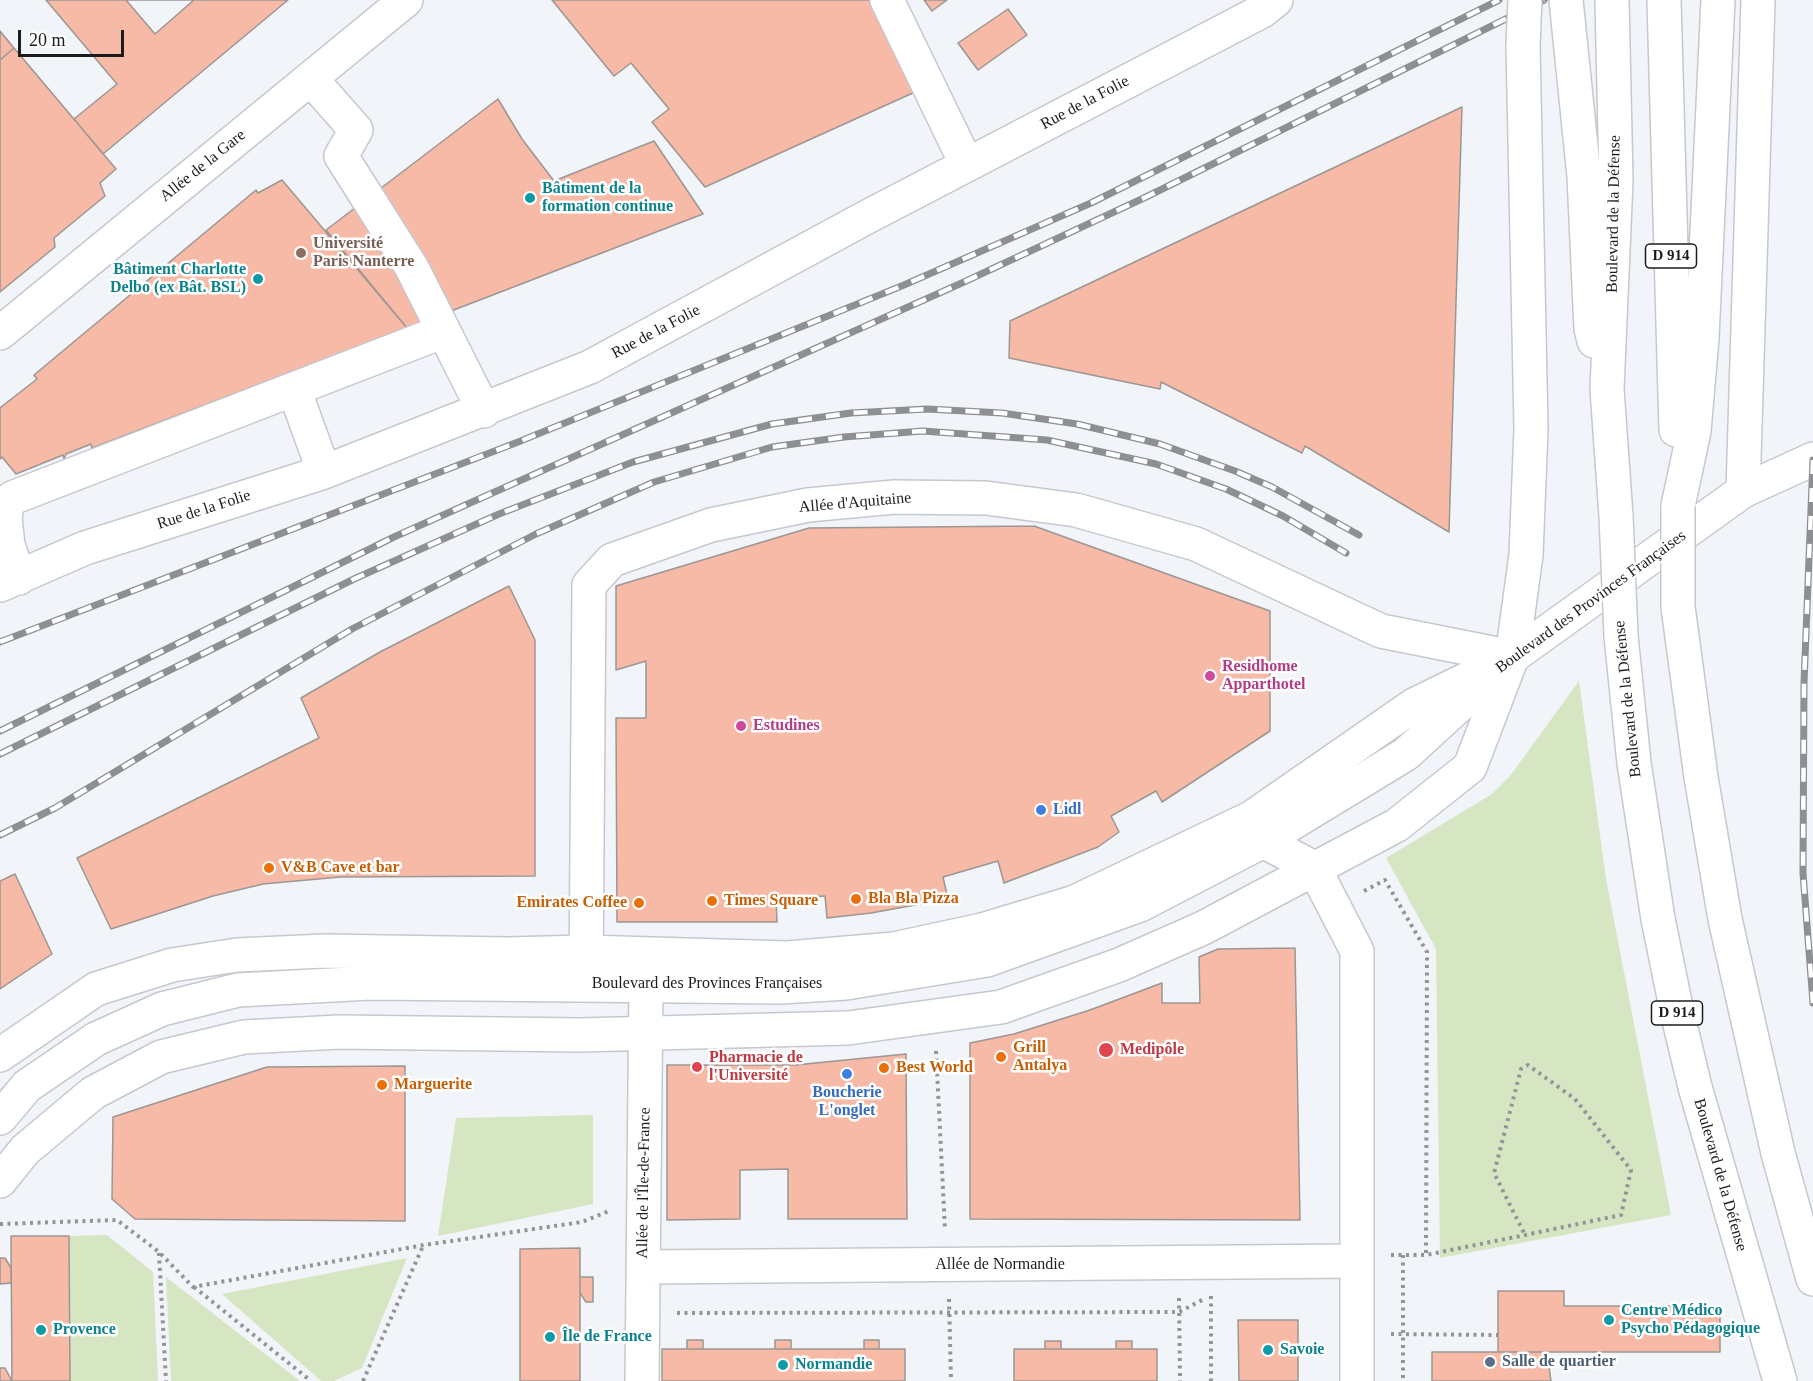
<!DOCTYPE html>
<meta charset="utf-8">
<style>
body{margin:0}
#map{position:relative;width:1813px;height:1381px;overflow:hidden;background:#f1f4f9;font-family:Georgia,serif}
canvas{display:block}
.scale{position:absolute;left:18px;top:30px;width:106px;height:27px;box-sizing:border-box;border:3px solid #1b1c1e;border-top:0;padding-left:8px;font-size:18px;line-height:21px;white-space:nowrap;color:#1b1c1e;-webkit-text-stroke:4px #fff;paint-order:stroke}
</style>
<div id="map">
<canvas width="1813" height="1381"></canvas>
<div class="scale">20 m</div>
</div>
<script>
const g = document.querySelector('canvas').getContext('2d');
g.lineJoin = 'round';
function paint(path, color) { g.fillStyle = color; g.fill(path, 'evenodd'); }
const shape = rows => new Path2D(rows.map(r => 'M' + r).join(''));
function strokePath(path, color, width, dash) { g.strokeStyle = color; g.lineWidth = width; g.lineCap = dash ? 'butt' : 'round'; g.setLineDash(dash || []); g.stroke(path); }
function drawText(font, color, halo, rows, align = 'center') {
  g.font = font + ' Georgia,serif'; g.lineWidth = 5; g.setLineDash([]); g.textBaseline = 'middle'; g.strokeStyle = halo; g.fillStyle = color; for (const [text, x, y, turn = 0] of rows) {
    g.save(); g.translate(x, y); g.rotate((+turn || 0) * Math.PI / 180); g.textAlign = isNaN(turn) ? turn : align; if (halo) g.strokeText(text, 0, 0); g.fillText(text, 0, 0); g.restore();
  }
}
const green = shape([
 [1579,681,1606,879,1671,1215,1440,1258,1436,949,1386,858,1492,794,1510,776],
 [593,1115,593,1204,438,1236,456,1118],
 [107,1235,153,1272,158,1381,70,1381,69,1236],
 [407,1258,362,1368,334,1381,321,1381,222,1294],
 [166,1277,300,1381,171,1381]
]);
const building = shape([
 [46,0,288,0,103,154,74,119,117,84,46,0],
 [126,0,194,0,155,34,126,0],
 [552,0,872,0,915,92,705,187,652,122,669,109,631,63,614,76,552,0],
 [924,0,947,0,932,11,924,0],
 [1008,9,1027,35,978,70,958,43,1008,9],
 [0,31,14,48,0,60,0,31],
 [14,48,116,169,100,183,105,196,54,238,55,247,0,292,0,60,14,48],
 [498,99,522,139,554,181,654,141,703,214,407,328,326,230,498,99],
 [1462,107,1449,532,1305,446,1302,453,1161,382,1160,389,1009,358,1010,321,1462,107],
 [282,180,407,328,92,448,91,444,66,454,64,459,63,455,16,474,2,457,0,459,0,408,37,379,34,375,256,190,258,193,282,180],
 [1034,526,1270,611,1270,731,1162,802,1156,791,1111,816,1119,832,1098,847,1004,883,998,861,943,877,948,899,871,913,827,918,825,896,776,899,777,922,617,922,616,718,646,718,646,661,616,670,616,586,809,528,1034,526],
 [509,586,535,640,535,876,340,877,263,884,213,896,111,929,77,858,319,738,301,698,380,652,509,586],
 [15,874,52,954,0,989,0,881,15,874],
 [1295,948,1300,1220,970,1219,970,1043,1014,1034,1090,1010,1162,983,1162,1003,1200,1003,1199,957,1218,949,1295,948],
 [906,1054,907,1219,788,1219,788,1169,740,1170,740,1219,667,1220,667,1065,795,1065,906,1054],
 [405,1066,405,1221,135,1219,112,1199,113,1117,267,1067,405,1066],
 [11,1236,69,1236,70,1381,12,1381,11,1236],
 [580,1248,580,1381,520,1381,520,1249,580,1248],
 [0,1258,5,1258,11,1268,11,1283,0,1284,0,1258],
 [580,1277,593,1277,593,1302,586,1302,580,1293,580,1277],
 [1498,1291,1564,1291,1564,1306,1720,1306,1720,1352,1498,1352,1498,1291],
 [1238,1320,1298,1320,1298,1381,1239,1381,1238,1320],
 [687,1340,703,1340,703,1349,687,1349,687,1340],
 [775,1340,791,1340,791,1349,775,1349,775,1340],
 [864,1340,879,1340,879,1349,864,1349,864,1340],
 [1045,1341,1061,1341,1061,1349,1045,1349,1045,1341],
 [1116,1341,1132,1341,1132,1349,1116,1349,1116,1341],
 [662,1349,905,1349,905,1381,662,1381,662,1349],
 [1014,1349,1157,1349,1157,1381,1014,1381,1014,1349],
 [1432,1352,1547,1352,1551,1381,1432,1381,1432,1352],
 [0,1368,5,1368,12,1381,0,1381,0,1368]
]);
const path = shape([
 [1364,891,1385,880,1427,952,1426,1255],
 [936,1051,945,1229],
 [0,1224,117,1220,159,1252,193,1287,424,1245,582,1222,609,1211],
 [159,1253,166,1381],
 [1391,1255,1426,1255,1525,1235,1621,1215,1631,1170,1575,1099,1528,1065,1521,1069,1494,1173,1525,1235],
 [1403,1255,1403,1381],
 [194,1287,311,1381],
 [1211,1296,1211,1381],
 [1179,1298,1180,1381],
 [949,1299,951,1381],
 [677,1313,1179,1312,1206,1298],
 [1391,1334,1498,1335],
 [363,1381,423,1246]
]);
const minor = shape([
 [887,0,967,165],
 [311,79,356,130,341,156,412,268,484,411],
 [0,333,406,0],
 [294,389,324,472],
 [1743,491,1813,459],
 [19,578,8,545,5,518,7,506,12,498,444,331],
 [0,585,85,548,324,472,590,367,867,217,1262,11,1276,0],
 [1263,841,1314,868,1357,951,1357,1381],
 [586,976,589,585,612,560,711,525,808,505,894,497,986,498,1076,510,1196,544,1381,631,1512,657],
 [0,1055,96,989,172,965,237,955,325,951,507,954,586,952,788,958,894,949,982,930,1075,902,1251,818,1414,705,1500,663],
 [0,1181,25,1150,93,1093,161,1057,244,1037,339,1032,580,1035,848,1028,1001,1007,1119,965,1203,928,1397,825,1470,767,1512,657],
 [643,1267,1357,1261],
 [642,1381,646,984]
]);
const major = shape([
 [1512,657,1526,555,1531,429,1523,45],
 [0,1118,27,1086,96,1039,162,1009,238,990,370,983,781,987,846,983,987,960,1140,905,1263,841,1406,754,1512,657,1743,491,1758,0]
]);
const highway = shape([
 [1566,0,1584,176,1591,329,1594,341],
 [1612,0,1616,181,1607,389,1616,516],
 [1664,0,1676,430],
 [1678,506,1694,431,1702,338,1718,0],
 [1678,607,1701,777,1725,919,1778,1153,1813,1279],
 [1621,636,1634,763,1658,919,1677,1012,1695,1087,1780,1381]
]);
const rail = shape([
 [1813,460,1804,683,1803,873,1813,1003],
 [0,642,518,442,904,285,1091,203,1499,0],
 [0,731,394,537,964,282,1146,197,1544,0],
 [0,754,354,579,499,514,633,462,772,424,851,413,927,409,1002,413,1077,424,1160,444,1235,471,1272,487,1359,535],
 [0,835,55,808,352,629,536,534,654,482,772,447,844,437,923,431,1047,440,1156,464,1226,489,1283,516,1346,553]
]);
const majorBridge = shape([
 [1523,45,1525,0]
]);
const highwayBridge = shape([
 [1678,506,1678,607],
 [1616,516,1621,636]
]);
const markers = [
 [530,198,6,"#0f9aa8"],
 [301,253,6,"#8d6e63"],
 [258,279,6,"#0f9aa8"],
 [1210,676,6,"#d1479c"],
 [741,726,6,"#d1479c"],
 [1041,810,6,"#3f7fe0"],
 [269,868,6,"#e8710a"],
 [856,899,6,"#e8710a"],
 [712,901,6,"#e8710a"],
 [639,903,6,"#e8710a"],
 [1106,1050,8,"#e0444e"],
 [1001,1057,6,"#e8710a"],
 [697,1067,6,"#e0444e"],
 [884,1068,6,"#e8710a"],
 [847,1074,6,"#3f7fe0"],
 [382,1085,6,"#e8710a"],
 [1609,1320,6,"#0f9aa8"],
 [41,1330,6,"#0f9aa8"],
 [550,1337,6,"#0f9aa8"],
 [1268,1350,6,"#0f9aa8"],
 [1490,1362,6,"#5c6f8a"],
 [783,1365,6,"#0f9aa8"]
];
const shields = [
 [1671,256,51],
 [1677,1013,51]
];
const shieldNames = [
 ["D 914",1671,256],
 ["D 914",1677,1013]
];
const streetNames = [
 ["Rue de la Folie",1085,103,-28],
 ["Allée de la Gare",203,166,-39],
 ["Boulevard de la Défense",1614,214,-89],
 ["Rue de la Folie",656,332,-28],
 ["Allée d'Aquitaine",855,503,-5],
 ["Rue de la Folie",204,510,-18],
 ["Boulevard des Provinces Françaises",1591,602,-36],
 ["Boulevard de la Défense",1628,699,-96],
 ["Boulevard des Provinces Françaises",707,984],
 ["Boulevard de la Défense",1720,1175,74],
 ["Allée de l'Île-de-France",644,1183,-89],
 ["Allée de Normandie",1000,1265]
];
const cultureNames = [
 ["Bâtiment de la",542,189],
 ["formation continue",542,207],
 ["Bâtiment Charlotte",246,270,"right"],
 ["Delbo (ex Bât. BSL)",246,288,"right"],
 ["Centre Médico",1621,1311],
 ["Psycho Pédagogique",1621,1329],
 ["Provence",53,1330],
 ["Île de France",562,1337],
 ["Savoie",1280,1350],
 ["Normandie",795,1365]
];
const educationNames = [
 ["Université",313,244],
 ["Paris Nanterre",313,262]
];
const hotelNames = [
 ["Residhome",1222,667],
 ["Apparthotel",1222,685],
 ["Estudines",753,726]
];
const shopNames = [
 ["Lidl",1053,810],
 ["Boucherie",847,1093,"center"],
 ["L'onglet",847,1111,"center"]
];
const foodNames = [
 ["V&B Cave et bar",281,868],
 ["Bla Bla Pizza",868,899],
 ["Times Square",724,901],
 ["Emirates Coffee",627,903,"right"],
 ["Grill",1013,1048],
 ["Antalya",1013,1066],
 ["Best World",896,1068],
 ["Marguerite",394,1085]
];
const healthNames = [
 ["Medipôle",1120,1050],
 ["Pharmacie de",709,1058],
 ["l'Université",709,1076]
];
const serviceNames = [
 ["Salle de quartier",1502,1362]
];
paint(green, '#d7e6c2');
paint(building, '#f6baa6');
strokePath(building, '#9c9694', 1.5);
strokePath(minor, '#c6c8ce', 36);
strokePath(major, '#c6c8ce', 36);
strokePath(highway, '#c6c8ce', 36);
strokePath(path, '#929497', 4, [3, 4.5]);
strokePath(minor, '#fff', 33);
strokePath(major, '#fff', 33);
strokePath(highway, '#fff', 33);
strokePath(rail, '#8d8f92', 7);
strokePath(rail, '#fff', 4.5, [14]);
strokePath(majorBridge, '#c6c8ce', 36, []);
strokePath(highwayBridge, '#c6c8ce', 36, []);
strokePath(majorBridge, '#fff', 33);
strokePath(highwayBridge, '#fff', 33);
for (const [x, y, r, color] of markers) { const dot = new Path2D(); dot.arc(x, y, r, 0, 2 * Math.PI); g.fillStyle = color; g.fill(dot); strokePath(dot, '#fff', 2); }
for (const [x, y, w] of shields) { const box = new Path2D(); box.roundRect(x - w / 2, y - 12, w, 24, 4.5); g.fillStyle = '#fff'; g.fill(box); strokePath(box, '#1b1c1e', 1.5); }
drawText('bold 15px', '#1b1c1e', null, shieldNames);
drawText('16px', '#1b1c1e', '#fff', streetNames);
drawText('bold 16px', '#0d838f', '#fff', cultureNames, 'left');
drawText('bold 16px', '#785e54', '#fff', educationNames, 'left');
drawText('bold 16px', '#b23c85', '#fff', hotelNames, 'left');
drawText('bold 16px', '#366cbe', '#fff', shopNames, 'left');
drawText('bold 16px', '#c56008', '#fff', foodNames, 'left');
drawText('bold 16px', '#be3a42', '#fff', healthNames, 'left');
drawText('bold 16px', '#4e5e75', '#fff', serviceNames, 'left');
</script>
